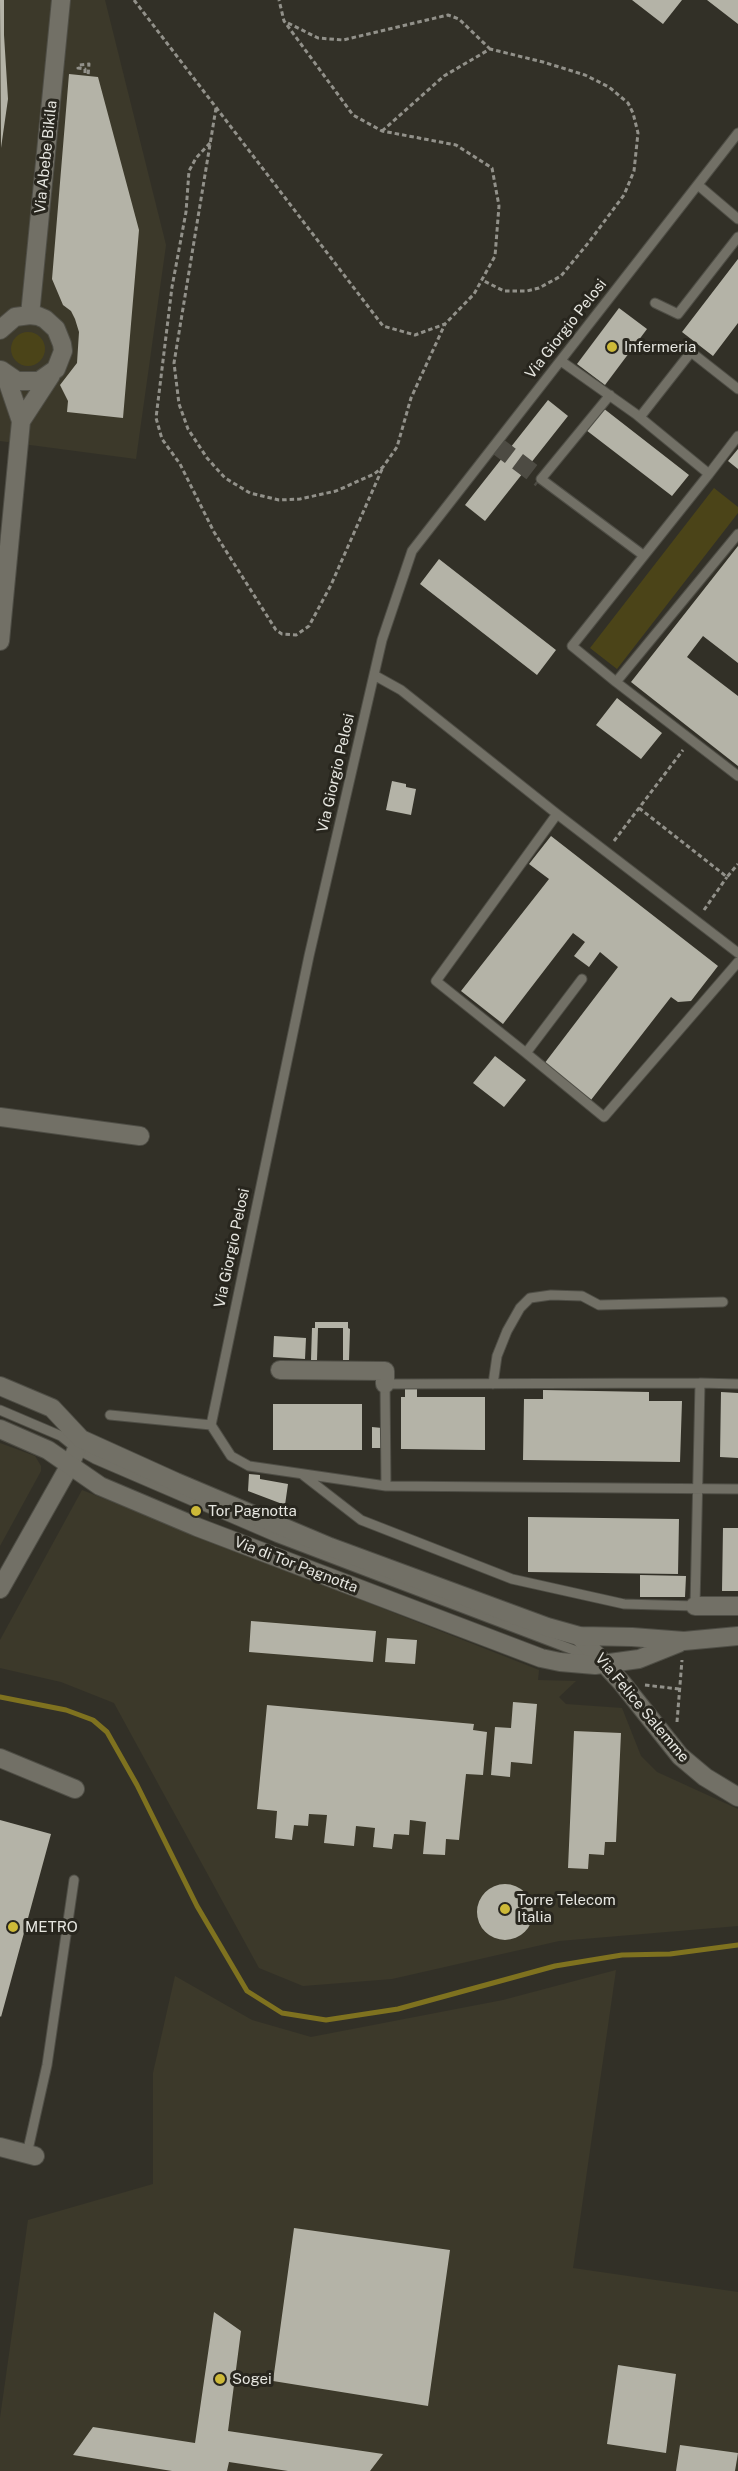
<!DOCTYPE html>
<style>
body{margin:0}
canvas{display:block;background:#323027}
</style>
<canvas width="738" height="2471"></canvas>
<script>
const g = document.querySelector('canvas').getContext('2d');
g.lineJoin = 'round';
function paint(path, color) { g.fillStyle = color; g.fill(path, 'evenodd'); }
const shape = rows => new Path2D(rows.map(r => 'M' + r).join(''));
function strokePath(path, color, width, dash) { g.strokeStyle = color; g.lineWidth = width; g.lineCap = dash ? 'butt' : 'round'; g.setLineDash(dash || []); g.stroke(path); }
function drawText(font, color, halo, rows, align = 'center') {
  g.font = font + ' "Public Sans",sans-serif'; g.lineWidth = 6; g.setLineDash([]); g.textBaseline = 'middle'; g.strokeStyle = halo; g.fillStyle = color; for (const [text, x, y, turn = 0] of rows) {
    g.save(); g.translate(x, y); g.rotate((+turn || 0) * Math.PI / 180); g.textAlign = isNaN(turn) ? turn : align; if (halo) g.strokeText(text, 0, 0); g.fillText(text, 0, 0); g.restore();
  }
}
const built = shape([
 [0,0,105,0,166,245,136,459,0,441],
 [0,1443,35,1456,41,1466,41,1471,0,1546],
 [82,1490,539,1670,538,1680,576,1681,559,1697,566,1704,622,1708,641,1756,657,1772,738,1809,738,1926,559,1941,392,1979,303,1986,259,1968,114,1703,61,1682,0,1668,0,1640],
 [616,1970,573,2268,738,2292,738,2471,0,2471,0,2418,28,2220,153,2184,153,2073,175,1976,252,2020,311,2037,503,2000]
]);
const green = shape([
 '11 349a17 17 0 1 1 34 0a17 17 0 1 1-34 0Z',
 [714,488,738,507,738,513,617,669,590,648]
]);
const stream = shape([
 [0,1697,66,1710,93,1720,107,1732,137,1785,197,1906,247,1991,282,2013,326,2020,398,2009,555,1966,622,1955,670,1954,738,1945]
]);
const building = shape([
 [0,0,4,0,4,35,8,99,1,148],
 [632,0,682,0,663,24],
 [707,0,738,0,738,24],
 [69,74,98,77,139,230,123,418,67,412,68,401,60,385,77,363,79,332,75,319,71,311,63,305,52,279],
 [738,259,738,323,713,356,682,332],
 [619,308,647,329,605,385,577,364],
 [548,400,568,416,485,521,465,505],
 [603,408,689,475,672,496,586,430],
 [738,449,738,469,728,461],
 [738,546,738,663,703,636,687,657,738,696,738,766,631,682],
 [439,559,556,650,537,675,420,584],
 [617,698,662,733,641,759,596,725],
 [392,781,406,784,406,787,416,789,411,815,386,810],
 [551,836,718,966,691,1001,678,1002,671,997,591,1100,544,1064,618,967,600,952,589,967,574,956,585,942,573,933,503,1024,461,991,549,879,529,864],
 [495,1056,526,1080,504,1107,473,1083],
 [315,1322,348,1322,348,1328,350,1329,349,1360,343,1360,343,1328,318,1328,317,1360,311,1360,312,1328,315,1328],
 [274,1336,306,1338,305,1359,273,1357],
 [405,1387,417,1387,417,1397,485,1397,485,1450,401,1449,401,1397,405,1397],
 [543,1390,649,1392,649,1401,682,1401,680,1462,523,1460,524,1399,543,1399],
 [721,1392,738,1393,738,1458,720,1457],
 [273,1404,362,1404,362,1450,273,1450],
 [372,1427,382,1428,381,1448,372,1448],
 [249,1474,260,1475,260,1479,288,1484,285,1505,248,1491],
 [528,1517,679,1519,678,1574,528,1572],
 [723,1528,738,1528,738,1591,722,1591],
 [640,1575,686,1576,685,1597,640,1597],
 [251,1621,376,1631,373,1662,249,1652],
 [387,1638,417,1640,415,1664,385,1662],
 [513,1702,537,1704,532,1764,511,1762,510,1777,491,1775,495,1727,511,1728],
 [267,1705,474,1724,473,1730,487,1732,483,1775,466,1774,459,1840,446,1839,445,1855,423,1854,426,1822,410,1820,409,1835,394,1834,392,1849,373,1847,375,1828,356,1826,354,1846,324,1843,327,1815,309,1814,308,1826,294,1825,292,1840,275,1838,277,1811,257,1809],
 [574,1731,621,1733,616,1842,605,1842,604,1855,589,1854,588,1869,568,1868],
 [0,1820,51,1834,1,2017,0,2016],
 '477 1912a28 28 0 1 1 56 0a28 28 0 1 1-56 0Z',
 [294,2228,450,2250,428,2406,273,2381],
 [214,2312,241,2331,228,2431,383,2454,370,2471,288,2471,229,2462,227,2471,172,2471,73,2455,93,2427,195,2443],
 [618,2365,676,2374,666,2453,607,2444],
 [680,2445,738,2453,735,2471,676,2471]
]);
const minorTunnel = shape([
 [496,445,541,479]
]);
const path = shape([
 [134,0,383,326,415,335,445,324,474,294,495,256,499,206,492,168,456,145,382,131,353,115,284,21,279,0],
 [288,23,318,38,343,40,448,15,459,19,490,49],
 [85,73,85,69,78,68,79,65,89,64,88,76],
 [216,108,174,363,179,404,188,429,207,458,225,478,250,493,279,500,300,499,336,491,374,474,383,467,397,447,411,398,445,324],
 [382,131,444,76,490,49,543,62,585,75,609,87,628,103,633,113,638,133,634,171,624,195,589,242,561,276,539,288,527,291,504,291,482,280],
 [210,143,196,158,189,171,186,212,172,287,156,418,162,439,180,464,214,532,276,630,282,634,296,635,309,626,331,585,383,467],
 [639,808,727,877,738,864],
 [614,841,683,750],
 [704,910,727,877],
 [645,1685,679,1689],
 [677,1722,682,1660]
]);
const service = shape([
 [698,185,738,219],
 [655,303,678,314,738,237],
 [561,361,640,417,691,352,738,389],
 [610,395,541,479,643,555],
 [637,415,709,474,738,436],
 [709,474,572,646,616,682,738,534],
 [374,675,401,690,557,814,738,953],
 [616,682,738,776],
 [557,814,436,981,526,1053,582,979],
 [526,1053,604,1117,738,962],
 [493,1384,497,1356,507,1331,520,1308,530,1298,551,1295,582,1296,599,1305,723,1302],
 [0,1410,61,1436,77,1449,95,1459,276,1537,592,1657],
 [110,1415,211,1425,309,956,382,640,412,551,738,133],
 [211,1425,231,1456,249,1466,386,1486,738,1489],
 [303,1475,361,1520,512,1579,624,1604,695,1606,700,1383,738,1384],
 [386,1486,385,1384,700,1383],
 [27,2154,47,2065,74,1880]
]);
const minor = shape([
 [30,315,61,0],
 [0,330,15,317,30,315,38,316,45,319,56,329,62,344,63,351,56,369,39,381,17,381,1,370],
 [21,421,51,375],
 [0,641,21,421,5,374],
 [0,1117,140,1136],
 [280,1370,385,1371,385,1384],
 [0,1589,70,1465,81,1439],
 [695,1606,738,1606],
 [579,1636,622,1683,680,1756,705,1777,738,1797],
 [0,1758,75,1789],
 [0,2147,35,2156]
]);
const tertiary = shape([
 [0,1386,52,1408,81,1439,176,1482,330,1547,547,1627,579,1636,632,1637,684,1641,738,1636],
 [0,1429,48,1450,100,1486,197,1527,541,1658,560,1662,595,1665,639,1659,679,1643]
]);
const markers = [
 [612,347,6,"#cdb938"],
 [196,1511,6,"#cdb938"],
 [505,1909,6,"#cdb938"],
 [13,1927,6,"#cdb938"],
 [220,2379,6,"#cdb938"]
];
const streetNames = [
 ["Via Abebe Bikila",46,157,-84],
 ["Via Giorgio Pelosi",566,329,-52],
 ["Via Giorgio Pelosi",336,773,-77],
 ["Via Giorgio Pelosi",232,1248,-78],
 ["Via di Tor Pagnotta",296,1565,21],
 ["Via Felice Salemme",642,1708,50]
];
const poiNames = [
 ["Infermeria",624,347],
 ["Tor Pagnotta",208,1511],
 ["Torre Telecom",517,1900],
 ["Italia",517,1917],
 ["METRO",25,1927],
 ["Sogei",232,2379]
];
paint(built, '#3c392a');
paint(green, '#4b4418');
strokePath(stream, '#7f721f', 5);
paint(building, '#b4b3a7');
strokePath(minorTunnel, '#4d4b43', 18, [18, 9]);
strokePath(service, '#4f4e46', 11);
strokePath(minor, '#4f4e46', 20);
strokePath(tertiary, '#4f4e46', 20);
strokePath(path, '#92918a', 3, [4.5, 3]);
strokePath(service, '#727066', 9);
strokePath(minor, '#727066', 18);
strokePath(tertiary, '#727066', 18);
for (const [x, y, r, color] of markers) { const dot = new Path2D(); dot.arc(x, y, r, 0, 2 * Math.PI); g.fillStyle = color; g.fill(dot); strokePath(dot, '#28261e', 2); }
drawText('15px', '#e6e6e0', '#28261e', streetNames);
drawText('15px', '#e6e6e0', '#28261e', poiNames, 'left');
</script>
